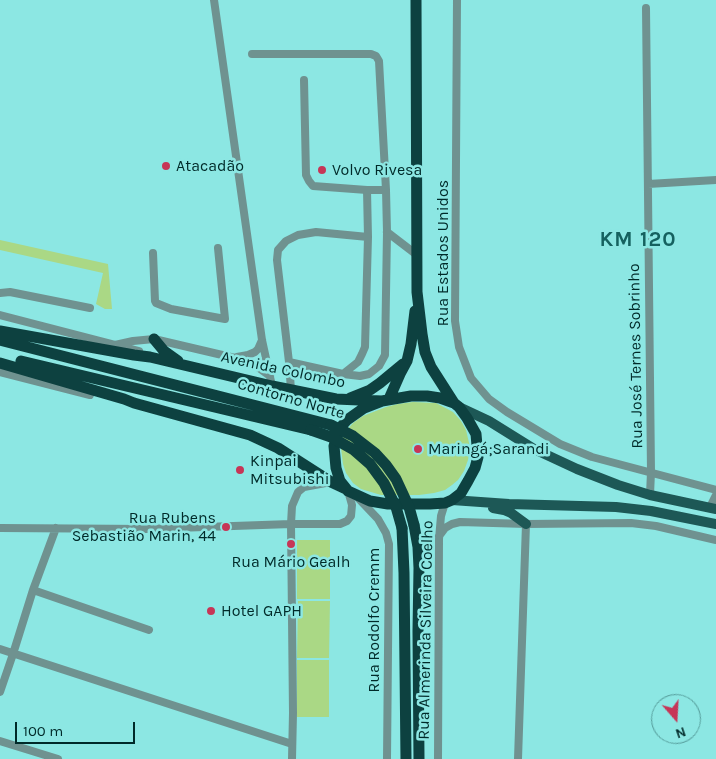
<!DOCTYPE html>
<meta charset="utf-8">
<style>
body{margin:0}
#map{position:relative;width:716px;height:759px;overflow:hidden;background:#8ce7e3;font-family:Karla,sans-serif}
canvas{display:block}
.north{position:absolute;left:651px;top:694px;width:50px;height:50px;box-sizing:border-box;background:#8ce7e3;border:1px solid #549b99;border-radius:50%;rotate:161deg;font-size:14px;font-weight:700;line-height:20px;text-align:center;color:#002a29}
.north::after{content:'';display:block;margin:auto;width:18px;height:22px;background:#c63657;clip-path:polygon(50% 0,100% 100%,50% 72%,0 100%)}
.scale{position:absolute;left:15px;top:722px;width:120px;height:22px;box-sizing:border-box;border:2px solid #002a29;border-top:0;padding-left:6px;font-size:15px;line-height:18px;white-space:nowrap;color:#002a29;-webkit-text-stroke:4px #8ce7e3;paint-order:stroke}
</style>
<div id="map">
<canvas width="716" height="759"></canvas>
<div class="north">N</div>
<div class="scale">100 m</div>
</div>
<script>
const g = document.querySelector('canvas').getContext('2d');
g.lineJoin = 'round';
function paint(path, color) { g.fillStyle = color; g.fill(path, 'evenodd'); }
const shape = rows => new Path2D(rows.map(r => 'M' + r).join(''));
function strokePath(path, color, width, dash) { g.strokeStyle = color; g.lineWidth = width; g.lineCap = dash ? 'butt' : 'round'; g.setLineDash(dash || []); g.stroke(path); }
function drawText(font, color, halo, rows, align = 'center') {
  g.font = font + ' Karla,sans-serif'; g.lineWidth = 5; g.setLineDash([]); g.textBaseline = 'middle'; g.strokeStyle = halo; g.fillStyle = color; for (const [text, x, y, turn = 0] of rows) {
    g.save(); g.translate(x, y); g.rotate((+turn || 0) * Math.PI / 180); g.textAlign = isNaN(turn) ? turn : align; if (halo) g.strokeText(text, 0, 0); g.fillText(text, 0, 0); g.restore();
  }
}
const green = shape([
 [0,240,108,264,112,309,105,309,96,304,103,273,0,250],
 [413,402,436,403,453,412,461,421,466,430,470,447,468,460,464,471,458,480,452,485,445,490,434,493,419,495,381,495,361,489,353,483,346,473,343,464,341,448,343,437,347,430,353,423,363,416,386,407,398,404],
 [297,540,330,540,330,599,297,599],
 [298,601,330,601,329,658,297,658],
 [297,660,329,660,329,717,297,717]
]);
const minor = shape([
 [214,0,262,340,272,386],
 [457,0,455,321,459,347,471,378,489,399,507,412,560,444,592,457,716,490],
 [646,8,651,472,650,495],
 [252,54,371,54,376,56,379,61,386,190],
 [304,80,306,175,309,181,313,186,367,190],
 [648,184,716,180],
 [387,232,417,255],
 [153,253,155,301,156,303,171,309,225,319,218,248],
 [0,293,10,292,90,308],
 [0,315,139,351],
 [115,345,133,341,154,339,235,358,252,363,270,376],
 [237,357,248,355,255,352,258,349,262,340],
 [289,362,343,374,360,376,369,374,379,366,385,355,387,232,386,190,367,190,368,237,316,232,298,235,286,241,278,250,277,260,289,362,291,390],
 [0,372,90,395],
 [343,374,358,362,362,354,365,347,368,237],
 [359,499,378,519,386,533,389,544,387,759],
 [710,507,716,495],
 [0,528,147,529,291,524,340,524,347,521,351,516,352,505,348,491],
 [439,536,445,528,452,524,460,522,526,524,631,523,656,526,716,540],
 [33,590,149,630],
 [0,649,292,744],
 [0,692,13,654,33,590,56,528],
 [0,741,58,759],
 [292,759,293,713,291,524,292,506,298,492,304,487,331,482],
 [438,759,439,539,441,516,445,503],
 [518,759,526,524]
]);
const major = shape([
 [459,407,489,421,534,449,577,469,618,485,650,495,716,509],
 [452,500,509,504,616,507,651,511,716,524],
 [493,508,504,510,511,513,526,524]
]);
const highway = shape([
 [416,0,417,292,422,334,425,352,431,367,454,403],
 [0,331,134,355,150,357,272,386,336,399,382,401,411,396,427,396,440,398,454,403,459,407,467,418,476,434,478,457,475,468,468,481,461,493,452,500,445,503,430,504,388,504,370,501,348,491,340,481,336,468,334,446,337,436,340,428,347,420,364,408,382,401],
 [154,339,164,351,178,361],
 [0,340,331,425],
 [21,361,311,430],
 [0,363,124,399,134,403,250,435,278,448,331,482,346,489],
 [350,398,370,390,380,383,403,364],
 [389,399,400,374,407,361,411,344,415,311],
 [414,525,418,547,419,568,418,631,419,759],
 [402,528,404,573,406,759]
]);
const highwayBridge = shape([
 [331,425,353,436,375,453,386,465,396,479,409,507,414,525],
 [311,430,331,437,354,450,370,464,384,483,396,507,402,528]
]);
const markers = [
 [166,166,5,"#c63657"],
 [322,170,5,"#c63657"],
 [418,449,5,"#c63657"],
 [240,470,5,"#c63657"],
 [226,527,5,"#c63657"],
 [291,544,5,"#c63657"],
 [211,611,5,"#c63657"]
];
const poiNames = [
 ["Atacadão",176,166],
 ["Volvo Rivesa",332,170],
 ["Maringá;Sarandi",428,449],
 ["Kinpai",250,461],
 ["Mitsubishi",250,479],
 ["Rua Rubens",216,518,"right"],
 ["Sebastião Marin, 44",216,536,"right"],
 ["Rua Mário Gealh",291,562,"center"],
 ["Hotel GAPH",221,611]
];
const streetNames = [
 ["Rua Estados Unidos",443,253,-90],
 ["Rua José Ternes Sobrinho",636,356,-91],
 ["Avenida Colombo",283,370,12],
 ["Contorno Norte",291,399,16],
 ["Rua Rodolfo Cremm",374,620,-90],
 ["Rua Almerinda Silveira Coelho",426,630,-89]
];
const districtNames = [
 ["KM 120",638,240]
];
paint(green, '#aad885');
strokePath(minor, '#6f9290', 8);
strokePath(major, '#1d5856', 10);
strokePath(highway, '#0d4140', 11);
strokePath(highwayBridge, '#0d4140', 11);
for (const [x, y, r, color] of markers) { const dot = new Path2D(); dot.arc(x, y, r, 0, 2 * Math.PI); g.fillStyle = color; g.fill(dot); strokePath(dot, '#8ce7e3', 2); }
drawText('16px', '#002a29', '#8ce7e3', poiNames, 'left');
drawText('16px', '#002a29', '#8ce7e3', streetNames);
g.letterSpacing = '1px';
drawText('bold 21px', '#15615f', '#8ce7e3', districtNames);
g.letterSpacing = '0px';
</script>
